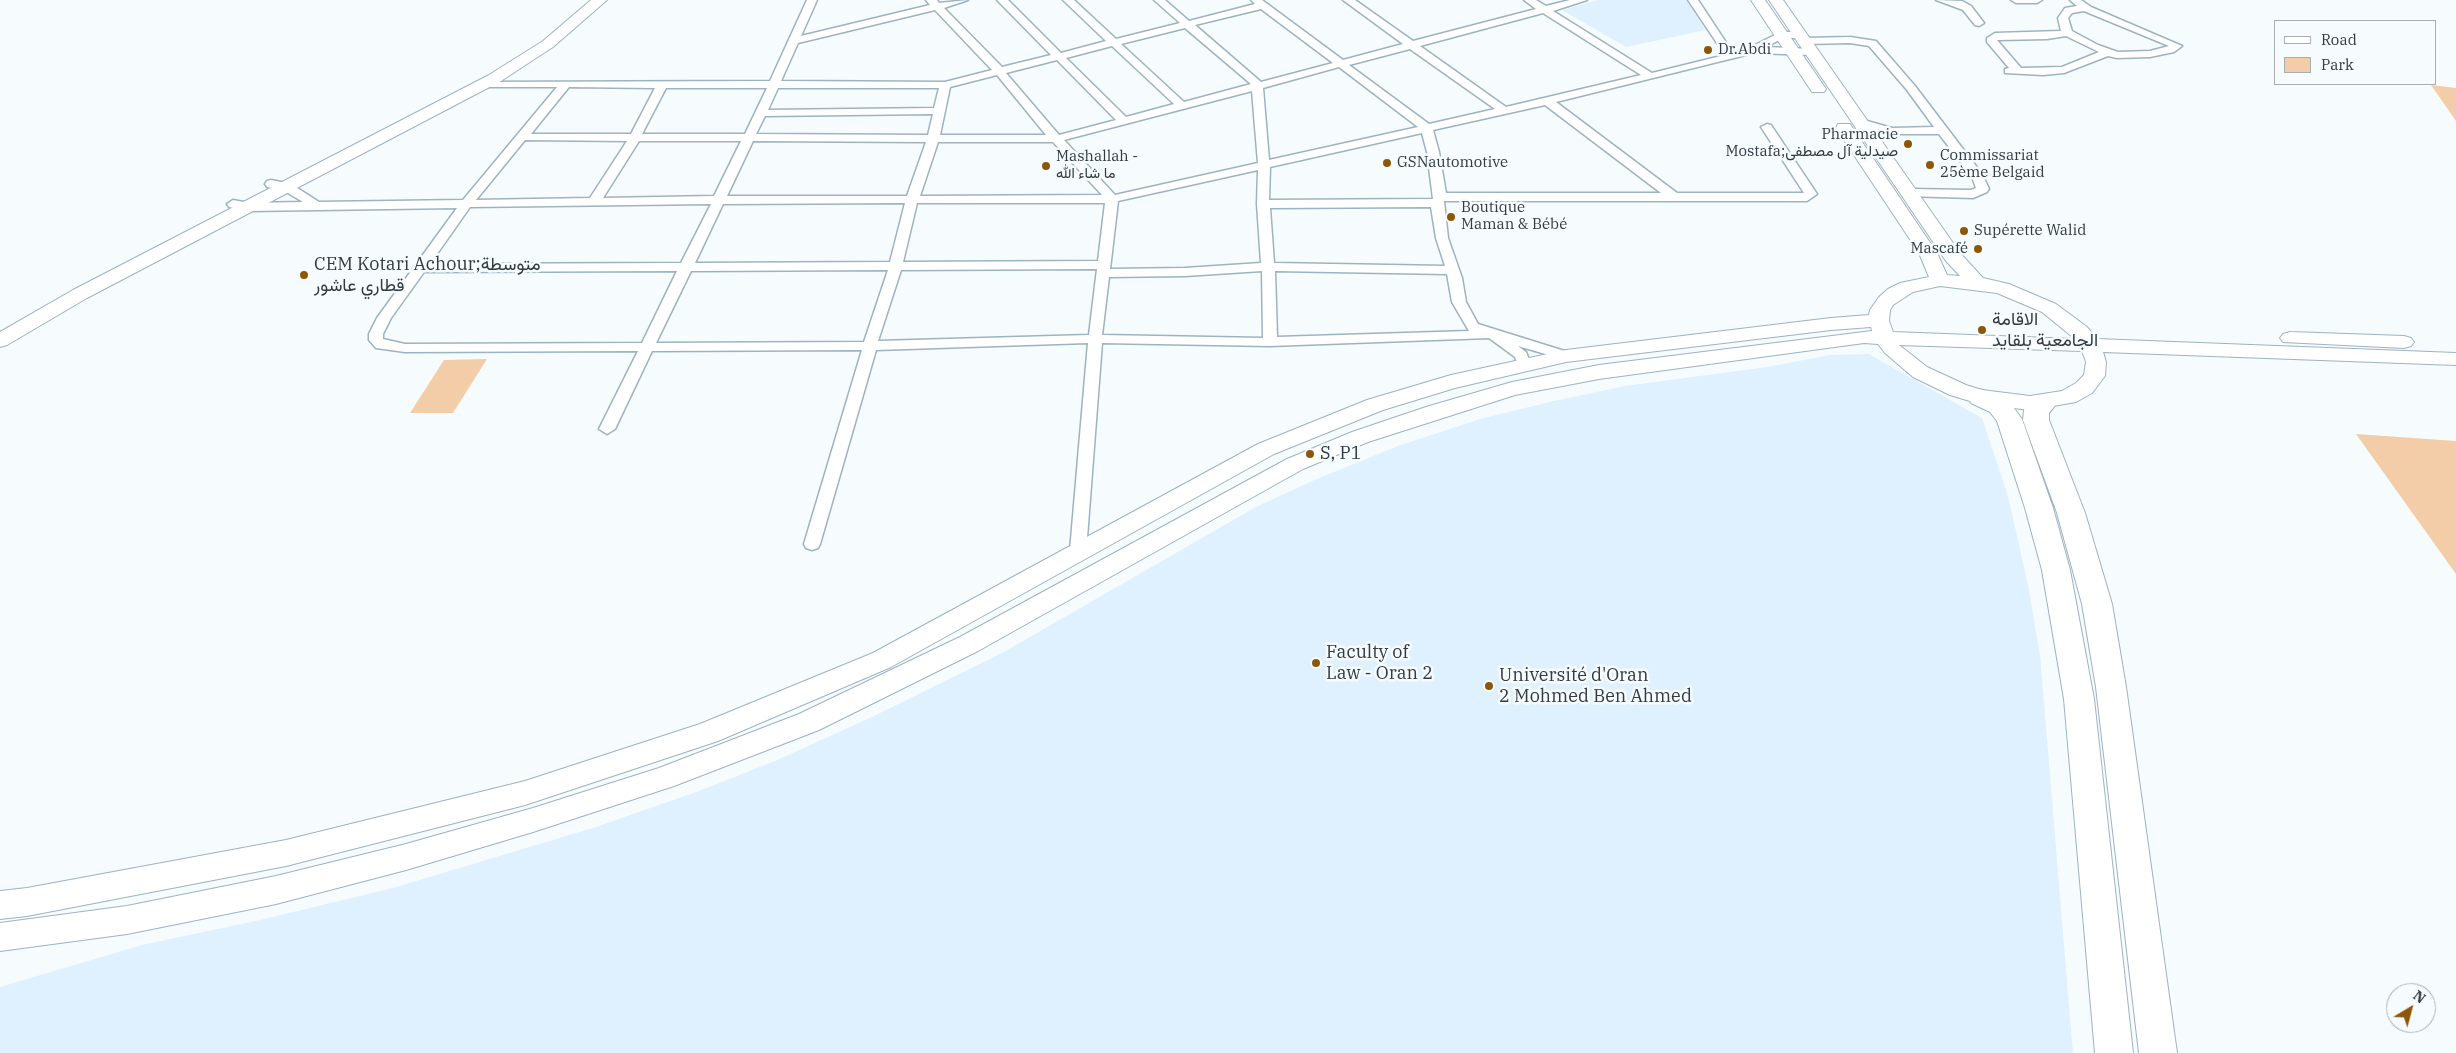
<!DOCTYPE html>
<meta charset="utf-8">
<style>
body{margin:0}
#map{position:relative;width:2456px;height:1053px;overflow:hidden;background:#f6fbfe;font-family:"IBM Plex Serif",serif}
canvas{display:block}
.legend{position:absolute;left:2274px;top:20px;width:162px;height:65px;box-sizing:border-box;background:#f6fbfe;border:1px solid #a8aeb3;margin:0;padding:6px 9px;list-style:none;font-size:15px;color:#323b42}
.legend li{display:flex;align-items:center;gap:10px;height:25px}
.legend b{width:25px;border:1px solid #a8aeb3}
.north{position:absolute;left:2386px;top:983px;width:50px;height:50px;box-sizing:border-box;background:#f6fbfe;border:1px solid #a8aeb3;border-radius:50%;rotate:37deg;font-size:14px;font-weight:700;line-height:20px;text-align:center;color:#323b42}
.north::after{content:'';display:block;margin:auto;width:18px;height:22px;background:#8d570a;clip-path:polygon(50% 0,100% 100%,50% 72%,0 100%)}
</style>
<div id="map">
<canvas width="2456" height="1053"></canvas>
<ul class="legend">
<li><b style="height:6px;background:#fff"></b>Road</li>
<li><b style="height:14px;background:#f2cda8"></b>Park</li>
</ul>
<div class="north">N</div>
</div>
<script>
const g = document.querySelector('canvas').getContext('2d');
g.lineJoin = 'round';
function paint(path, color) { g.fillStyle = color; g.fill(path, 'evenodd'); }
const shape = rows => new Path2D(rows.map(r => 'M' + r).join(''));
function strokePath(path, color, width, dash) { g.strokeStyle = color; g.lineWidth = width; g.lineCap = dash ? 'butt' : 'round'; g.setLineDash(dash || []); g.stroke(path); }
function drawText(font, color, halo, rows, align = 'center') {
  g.font = font + ' "IBM Plex Serif",Vazirmatn,serif'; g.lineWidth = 5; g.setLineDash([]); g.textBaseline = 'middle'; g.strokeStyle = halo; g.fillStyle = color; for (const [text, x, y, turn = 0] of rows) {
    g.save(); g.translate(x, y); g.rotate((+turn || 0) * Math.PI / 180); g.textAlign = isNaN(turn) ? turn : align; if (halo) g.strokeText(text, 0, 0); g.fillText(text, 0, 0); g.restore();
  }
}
const built = shape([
 [1598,0,1686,0,1706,30,1626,47,1562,10],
 [1869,354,1982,418,2008,496,2028,585,2040,655,2073,1053,0,1053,0,987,142,945,260,920,393,888,596,827,699,791,775,761,872,717,1002,653,1256,507,1312,481,1398,446,1480,419,1554,401,1625,386,1767,367,1830,355]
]);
const green = shape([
 [2431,85,2456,88,2456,121],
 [487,359,453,413,410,413,444,360],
 [2356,434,2456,441,2456,574]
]);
const minor = shape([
 [807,0,817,0,801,36,930,5,926,0,937,0,939,3,968,0,944,8,1002,67,1051,55,997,0,1008,0,1061,53,1106,41,1063,0,1074,0,1116,39,1180,23,1154,0,1165,0,1189,21,1255,4,1251,0,1262,0,1343,60,1403,44,1343,0,1355,0,1413,41,1536,9,1524,0,1536,0,1546,6,1570,0,1587,0,1553,11,1652,73,1725,55,1688,0,1698,0,1733,53,1749,48,1781,32,1801,32,1806,35,1801,38,1783,38,1766,47,1813,49,1818,52,1813,55,1754,53,1556,102,1677,193,1804,193,1761,127,1767,124,1771,125,1817,194,1807,201,1444,201,1448,238,1462,278,1466,302,1478,324,1571,353,1573,356,1571,359,1566,360,1518,346,1526,352,1531,364,1524,368,1519,367,1515,357,1489,338,1270,346,1102,343,1086,551,1084,555,1078,557,1072,555,1070,551,1088,343,876,350,820,544,818,548,812,550,806,548,804,544,862,350,652,351,615,429,607,434,599,429,638,351,405,352,376,348,369,340,369,334,377,318,457,208,249,211,229,207,227,204,233,200,249,203,303,202,283,190,267,187,265,184,267,181,271,180,291,184,319,202,463,200,557,87,484,87,479,84,480,82,770,81,807,0],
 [1261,9,1333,63,1261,82,1195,25,1261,9],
 [935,10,992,70,945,82,781,81,798,43,935,10],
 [1543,13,1641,75,1506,107,1420,46,1543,13],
 [1185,28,1251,84,1184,102,1121,44,1185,28],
 [1112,46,1174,104,1126,117,1066,58,1112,46],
 [1410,49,1495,109,1429,124,1349,65,1410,49],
 [1057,60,1116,120,1059,135,1006,73,1057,60],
 [1339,67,1418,127,1269,160,1263,88,1339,67],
 [997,75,1046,135,940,135,950,87,997,75],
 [569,87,655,88,631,134,531,134,569,87],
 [666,88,767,88,745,134,642,134,666,88],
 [778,88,939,88,934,108,768,110,778,88],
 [1252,91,1258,163,1115,195,1064,140,1252,91],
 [1545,105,1661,193,1446,193,1439,152,1433,130,1545,105],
 [933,114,928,135,756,134,765,116,933,114],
 [1422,133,1427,152,1433,199,1269,200,1270,167,1422,133],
 [525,140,627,141,590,198,476,200,525,140],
 [639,141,741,141,714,196,603,198,639,141],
 [753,141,926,142,907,196,727,196,753,141],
 [938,142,1053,142,1102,195,920,196,938,142],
 [1258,170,1257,204,1261,263,1185,268,1110,269,1118,201,1258,170],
 [905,203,890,262,695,263,723,204,905,203],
 [917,203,1105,203,1098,261,903,262,917,203],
 [711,204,681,263,430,264,470,207,711,204],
 [1431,207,1436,238,1445,266,1274,263,1270,208,1431,207],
 [1097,269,1089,335,878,341,901,270,1097,269],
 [888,270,864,342,656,343,691,271,888,270],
 [677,271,642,343,405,344,383,339,383,334,391,318,424,272,677,271],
 [1262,271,1263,338,1102,335,1109,277,1185,276,1262,271],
 [1275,271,1447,274,1452,302,1469,331,1277,337,1275,271],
 [1936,0,1962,1,1971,6,1984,23,1979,26,1975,25,1963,10,1936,0],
 [2011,0,2042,0,2037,3,2016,3,2011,0],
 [2070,0,2081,0,2091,7,2182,46,2174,52,2150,57,2117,58,2108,56,2064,73,2043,75,2005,73,2005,69,2009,68,1987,42,1987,38,1995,33,2061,31,2058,18,2065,8,2077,6,2070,0],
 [2084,11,2169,46,2150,51,2118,52,2098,45,2072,31,2068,18,2072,13,2084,11],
 [2066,36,2099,52,2062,67,2021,68,1997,40,2047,39,2066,36],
 [1850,37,1876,41,1915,86,1982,174,1989,189,1987,192,1973,198,1905,196,1903,193,1905,190,1909,189,1971,190,1976,188,1972,177,1939,134,1893,134,1875,142,1867,142,1867,138,1880,132,1856,124,1856,120,1860,119,1892,128,1934,127,1907,90,1869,46,1850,43,1805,44,1800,41,1805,38,1850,37]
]);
const secondary = shape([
 [591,0,607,0,553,47,501,81,87,298,7,345,0,347,0,332,73,290,489,75,543,41,591,0],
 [1751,0,1765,0,1826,89,1824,92,1812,92,1751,0],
 [1769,0,1783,0,1960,253,1983,278,2009,284,2056,304,2087,327,2097,339,2456,353,2456,365,2103,352,2106,362,2105,376,2092,393,2076,402,2030,410,1980,404,1950,395,1913,377,1885,353,1878,344,1864,343,1599,379,1515,395,1368,442,1303,469,978,651,819,730,674,786,533,832,406,870,276,904,127,934,0,951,0,923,127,906,276,876,406,844,533,808,659,768,799,714,960,637,1287,459,1352,432,1426,407,1512,382,1599,365,1872,331,1871,327,1831,330,1566,362,1455,388,1383,410,1274,454,891,667,718,741,525,805,286,866,27,916,0,919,0,891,27,888,286,840,525,781,700,724,873,653,1258,444,1367,400,1451,375,1566,350,1831,318,1869,315,1870,310,1879,297,1888,289,1900,283,1929,277,1919,253,1836,128,1838,124,1850,124,1937,253,1947,275,1960,276,1946,261,1769,0],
 [1940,286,1997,293,2042,312,2075,339,1893,332,1889,321,1890,310,1893,305,1913,292,1940,286],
 [1899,345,2082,351,2086,362,2084,375,2076,383,2062,391,2030,396,1982,390,1966,385,1927,367,1899,345],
 [2290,332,2404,336,2411,338,2414,342,2411,346,2404,348,2283,342,2280,338,2283,334,2290,332]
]);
const trunk = shape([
 [1980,389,2008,400,2022,419,2053,508,2070,570,2094,699,2133,1053,2095,1053,2064,699,2042,570,2025,508,1997,421,1990,412,1971,403,1968,397,1971,391,1980,389],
 [2046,394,2055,396,2058,402,2049,413,2049,420,2085,513,2112,604,2126,687,2177,1053,2139,1053,2096,687,2082,604,2057,513,2023,420,2024,410,2028,404,2037,396,2046,394]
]);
const markers = [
 [1708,50,5,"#8d570a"],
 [1908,144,5,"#8d570a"],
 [1387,163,5,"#8d570a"],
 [1930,165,5,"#8d570a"],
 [1046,166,5,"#8d570a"],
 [1451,217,5,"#8d570a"],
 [1964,231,5,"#8d570a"],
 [1978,249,5,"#8d570a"],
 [304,275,5,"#8d570a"],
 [1982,330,5,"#8d570a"],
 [1310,454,5,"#8d570a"],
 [1316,663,5,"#8d570a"],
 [1489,686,5,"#8d570a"]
];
const farPoinames = [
 ["Dr.Abdi",1718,50],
 ["Pharmacie",1898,135,"right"],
 ["Mostafa;صيدلية آل مصطفى",1898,152,"right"],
 ["Commissariat",1940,156],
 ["25ème Belgaid",1940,173],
 ["Mashallah -",1056,157],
 ["ما شاء الله",1056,174],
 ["GSNautomotive",1397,163],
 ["Boutique",1461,208],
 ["Maman & Bébé",1461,225],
 ["Supérette Walid",1974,231],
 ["Mascafé",1968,249,"right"]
];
const poiNames = [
 ["CEM Kotari Achour;متوسطة",314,265],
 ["قطاري عاشور",314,286],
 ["الاقامة",1992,320],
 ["الجامعية بلقايد",1992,341],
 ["S, P1",1320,454],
 ["Faculty of",1326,653],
 ["Law - Oran 2",1326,674],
 ["Université d'Oran",1499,676],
 ["2 Mohmed Ben Ahmed",1499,697]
];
paint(built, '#dff1fe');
paint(green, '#f2cda8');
strokePath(minor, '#9db3c2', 3);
strokePath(secondary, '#9db3c2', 2);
strokePath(trunk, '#9db3c2', 2);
paint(minor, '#fff');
paint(secondary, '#fff');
paint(trunk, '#fff');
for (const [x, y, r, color] of markers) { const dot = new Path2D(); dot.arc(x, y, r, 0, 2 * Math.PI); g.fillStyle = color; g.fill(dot); strokePath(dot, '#f6fbfe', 2); }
drawText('15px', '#323b42', '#f6fbfe', farPoinames, 'left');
drawText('18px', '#323b42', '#f6fbfe', poiNames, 'left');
</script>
